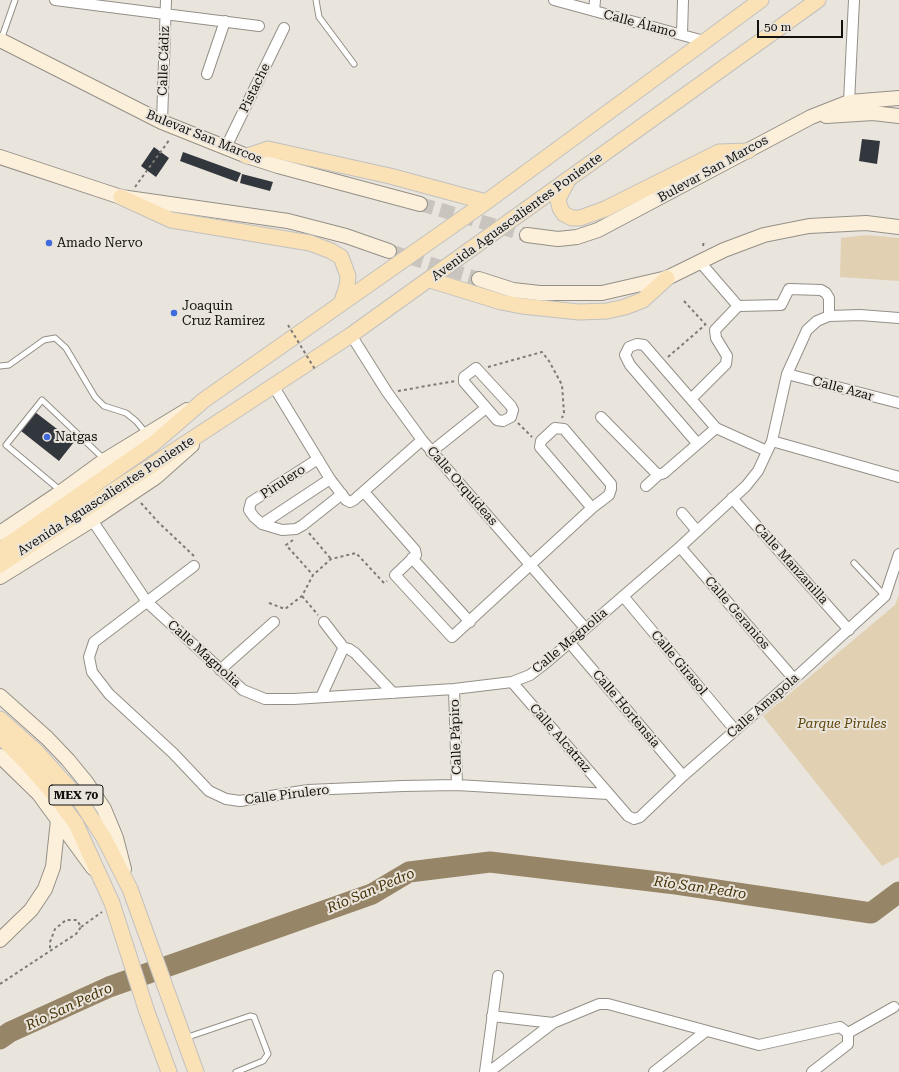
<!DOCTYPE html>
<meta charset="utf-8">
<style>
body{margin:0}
#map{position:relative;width:899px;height:1072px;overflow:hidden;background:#e9e4dc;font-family:"Roboto Serif",serif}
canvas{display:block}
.scale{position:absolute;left:757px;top:20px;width:86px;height:18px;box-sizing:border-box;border:2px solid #13110e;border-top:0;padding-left:5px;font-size:12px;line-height:14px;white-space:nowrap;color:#13110e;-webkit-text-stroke:3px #e9e4dc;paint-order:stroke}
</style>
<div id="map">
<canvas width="899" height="1072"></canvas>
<div class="scale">50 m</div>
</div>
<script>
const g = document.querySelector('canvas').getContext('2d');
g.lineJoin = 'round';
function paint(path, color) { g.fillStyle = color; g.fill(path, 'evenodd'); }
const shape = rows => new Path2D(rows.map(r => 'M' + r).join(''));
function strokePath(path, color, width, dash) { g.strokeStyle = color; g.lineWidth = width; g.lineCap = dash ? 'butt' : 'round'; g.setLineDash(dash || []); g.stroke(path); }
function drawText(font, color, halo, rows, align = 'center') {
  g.font = font + ' "Roboto Serif",serif'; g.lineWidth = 4; g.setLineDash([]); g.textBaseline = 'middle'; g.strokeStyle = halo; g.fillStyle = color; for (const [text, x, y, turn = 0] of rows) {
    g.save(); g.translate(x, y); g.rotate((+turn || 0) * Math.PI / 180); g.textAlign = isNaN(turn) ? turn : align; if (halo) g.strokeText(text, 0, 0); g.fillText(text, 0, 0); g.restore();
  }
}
const green = shape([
 [866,235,899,238,899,281,840,277,841,238],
 [899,595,899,857,882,866,763,716,895,605]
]);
const river = shape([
 [0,1039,10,1032,109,987,372,894,409,872,490,862,676,884,871,913,899,892]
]);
const building = shape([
 [862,139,880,141,877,164,859,161],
 [154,147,169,158,156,177,141,166],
 [183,152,241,173,237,182,180,161],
 [242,174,273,182,270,191,240,183],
 [35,412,74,442,59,461,21,431]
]);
const secondaryTunnel = shape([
 [420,204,527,235],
 [389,251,479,279]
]);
const path = shape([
 [135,187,170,139],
 [703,246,704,241],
 [684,301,706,325],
 [668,357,705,325],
 [488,367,542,352,549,361,562,385,564,413,562,418],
 [398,391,455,381],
 [518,423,532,437],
 [141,503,158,522,194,556],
 [309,533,331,559],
 [293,540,286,545,313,575],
 [302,596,318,615],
 [269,603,285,609,302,596,313,575,331,559,356,553,384,583,387,581],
 [81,927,102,912],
 [0,984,50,951,76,934,81,927,77,920,66,920,55,929,50,942,50,951]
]);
const lane = shape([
 [316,0,319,17,354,64],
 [1,40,15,0],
 [0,366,9,365,44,340,55,338,66,348,95,397,104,406,126,413,136,421,146,433],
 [61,491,6,445,42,400,105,460],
 [854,563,885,596],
 [185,1038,250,1016,254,1017,268,1054,263,1061,236,1072]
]);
const street = shape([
 [55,0,259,26],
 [554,0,704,41],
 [594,11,595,0],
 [682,34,683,0],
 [207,74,225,21],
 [849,102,854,0],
 [162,122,166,0],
 [226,147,284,28],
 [700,262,738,306],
 [738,306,781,305,789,289,821,290,826,293,829,298,829,316],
 [351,335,387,392,422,440,585,628],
 [476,368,511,406,513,410,511,417,503,421,497,420,464,382,464,377,476,368],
 [787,374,899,403],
 [274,387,330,479,346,500,350,502,354,500,422,440],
 [691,399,726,364,727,356,716,338,715,330,738,306],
 [601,417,658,475],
 [772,441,899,477],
 [697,443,630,365,625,355,629,347,637,344,644,345,716,428,767,451],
 [431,452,486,408],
 [318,459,251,502,249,510,254,517,262,524,282,530,296,529,303,525,342,494],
 [646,486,658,475,664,473,716,428],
 [364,492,415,550,416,555,395,575,452,637,592,508,609,495,611,489,611,484,564,429,555,428,541,441,540,447,592,508],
 [732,498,849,630],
 [682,513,697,531],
 [92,520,147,602,243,690,265,699,294,699,454,689,512,682,530,675,547,662,680,547,746,486,758,471,772,441,787,374,807,330,817,321,829,316,860,315,899,318],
 [262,524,330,479],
 [680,547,794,679],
 [412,558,470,622],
 [194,566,94,642,89,657,92,672,109,694,173,753,209,791,226,799,240,801,308,790,403,786,457,785,608,794],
 [623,596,735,730],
 [324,622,344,648,349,649,355,653,393,693],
 [569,642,683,776],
 [220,670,274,622],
 [512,682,628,816,634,819,640,817,683,776,794,679,885,596,899,554],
 [454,689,457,785],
 [321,697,342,651,344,648],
 [492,1016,553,1023,599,1004,608,1004,759,1045,840,1027,848,1033],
 [848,1033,894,1007],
 [485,1072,498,976],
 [489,1072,553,1023],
 [654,1072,706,1031],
 [812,1072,848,1044,848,1033]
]);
const secondary = shape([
 [0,40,162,122,247,156,278,166,420,204],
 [826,116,873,113,899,116],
 [0,157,121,197,288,221,346,236,389,251],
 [527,235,558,239,577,237,598,230,811,117,849,102,899,98],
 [479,279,513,290,540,293,602,293,667,278,724,250,764,235,809,226,866,223,899,227],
 [0,533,61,492,105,460,187,410],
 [0,577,92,520,156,477,192,445],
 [0,696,47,738,68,760,86,782,104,809,116,838,124,869],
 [0,756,39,794,93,868],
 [0,940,31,910,45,889,53,867,58,820]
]);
const primary = shape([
 [247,156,268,149,390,176,486,202],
 [567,182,558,199,560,208,564,214,572,218,580,218,605,209,719,152,748,151],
 [121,197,171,220,310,243,331,251,341,257,348,276,347,286,341,304],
 [430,280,501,302,522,306,579,312,607,311,625,307,643,300,667,278],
 [0,550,153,444,204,400,486,202,761,0],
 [0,565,351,335,818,0],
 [0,719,36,751,79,799,104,838,130,889,196,1072],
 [0,736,26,762,53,793,76,824,112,903,147,1012,169,1072]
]);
const pathBridge = shape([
 [288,325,316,371]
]);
const markers = [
 [49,243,4,"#3f6adb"],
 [174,313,4,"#3f6adb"],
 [47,437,4,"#3f6adb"]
];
const shields = [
 [76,795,54]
];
const shieldNames = [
 ["MEX 70",76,795]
];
const streetNames = [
 ["Calle Álamo",640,24,15],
 ["Calle Cádiz",164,61,-88],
 ["Pistache",255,88,-64],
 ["Bulevar San Marcos",204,137,22],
 ["Bulevar San Marcos",713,169,-29],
 ["Avenida Aguascalientes Poniente",517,217,-36],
 ["Calle Azar",843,389,15],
 ["Pirulero",283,482,-33],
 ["Calle Orquídeas",462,486,49],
 ["Avenida Aguascalientes Poniente",106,496,-33],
 ["Calle Manzanilla",791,564,48],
 ["Calle Geranios",737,613,49],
 ["Calle Magnolia",570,641,-40],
 ["Calle Magnolia",204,654,42],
 ["Calle Girasol",679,663,50],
 ["Calle Amapola",763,706,-41],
 ["Calle Hortensia",626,709,50],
 ["Calle Pápiro",456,737,-92],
 ["Calle Alcatraz",560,738,49],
 ["Calle Pirulero",287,795,-7]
];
const poiNames = [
 ["Amado Nervo",57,243],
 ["Joaquin",182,306],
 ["Cruz Ramirez",182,321],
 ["Natgas",55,437]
];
const parkNames = [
 ["Parque Pirules",842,724]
];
const waterNames = [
 ["Río San Pedro",700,888,8],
 ["Río San Pedro",371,891,-23],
 ["Río San Pedro",69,1007,-25]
];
paint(green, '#e2d0b2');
strokePath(river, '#978567', 21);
paint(building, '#32363d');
strokePath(secondaryTunnel, '#c9c4bd', 14, [14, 7]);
strokePath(lane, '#949088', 7);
strokePath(street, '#949088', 12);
strokePath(secondary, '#949088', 16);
strokePath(primary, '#c2c1c0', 17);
strokePath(path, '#7e7b75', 2, [3, 3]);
strokePath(lane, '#fff', 5);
strokePath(street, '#fff', 10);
strokePath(secondary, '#fdf0da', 14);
strokePath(primary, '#fae2b6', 15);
strokePath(pathBridge, '#7e7b75', 2, [3, 3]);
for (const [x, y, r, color] of markers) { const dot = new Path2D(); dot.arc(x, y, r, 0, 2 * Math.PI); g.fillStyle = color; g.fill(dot); strokePath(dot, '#e9e4dc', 1.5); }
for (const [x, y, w] of shields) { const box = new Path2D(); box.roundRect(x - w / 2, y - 10, w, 20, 3); g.fillStyle = '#e9e4dc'; g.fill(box); strokePath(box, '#13110e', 1); }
drawText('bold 12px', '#13110e', null, shieldNames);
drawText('13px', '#13110e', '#e9e4dc', streetNames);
drawText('13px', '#13110e', '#e9e4dc', poiNames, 'left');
drawText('italic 13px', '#5f4409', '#e9e4dc', parkNames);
drawText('italic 14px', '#443005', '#e9e4dc', waterNames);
</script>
